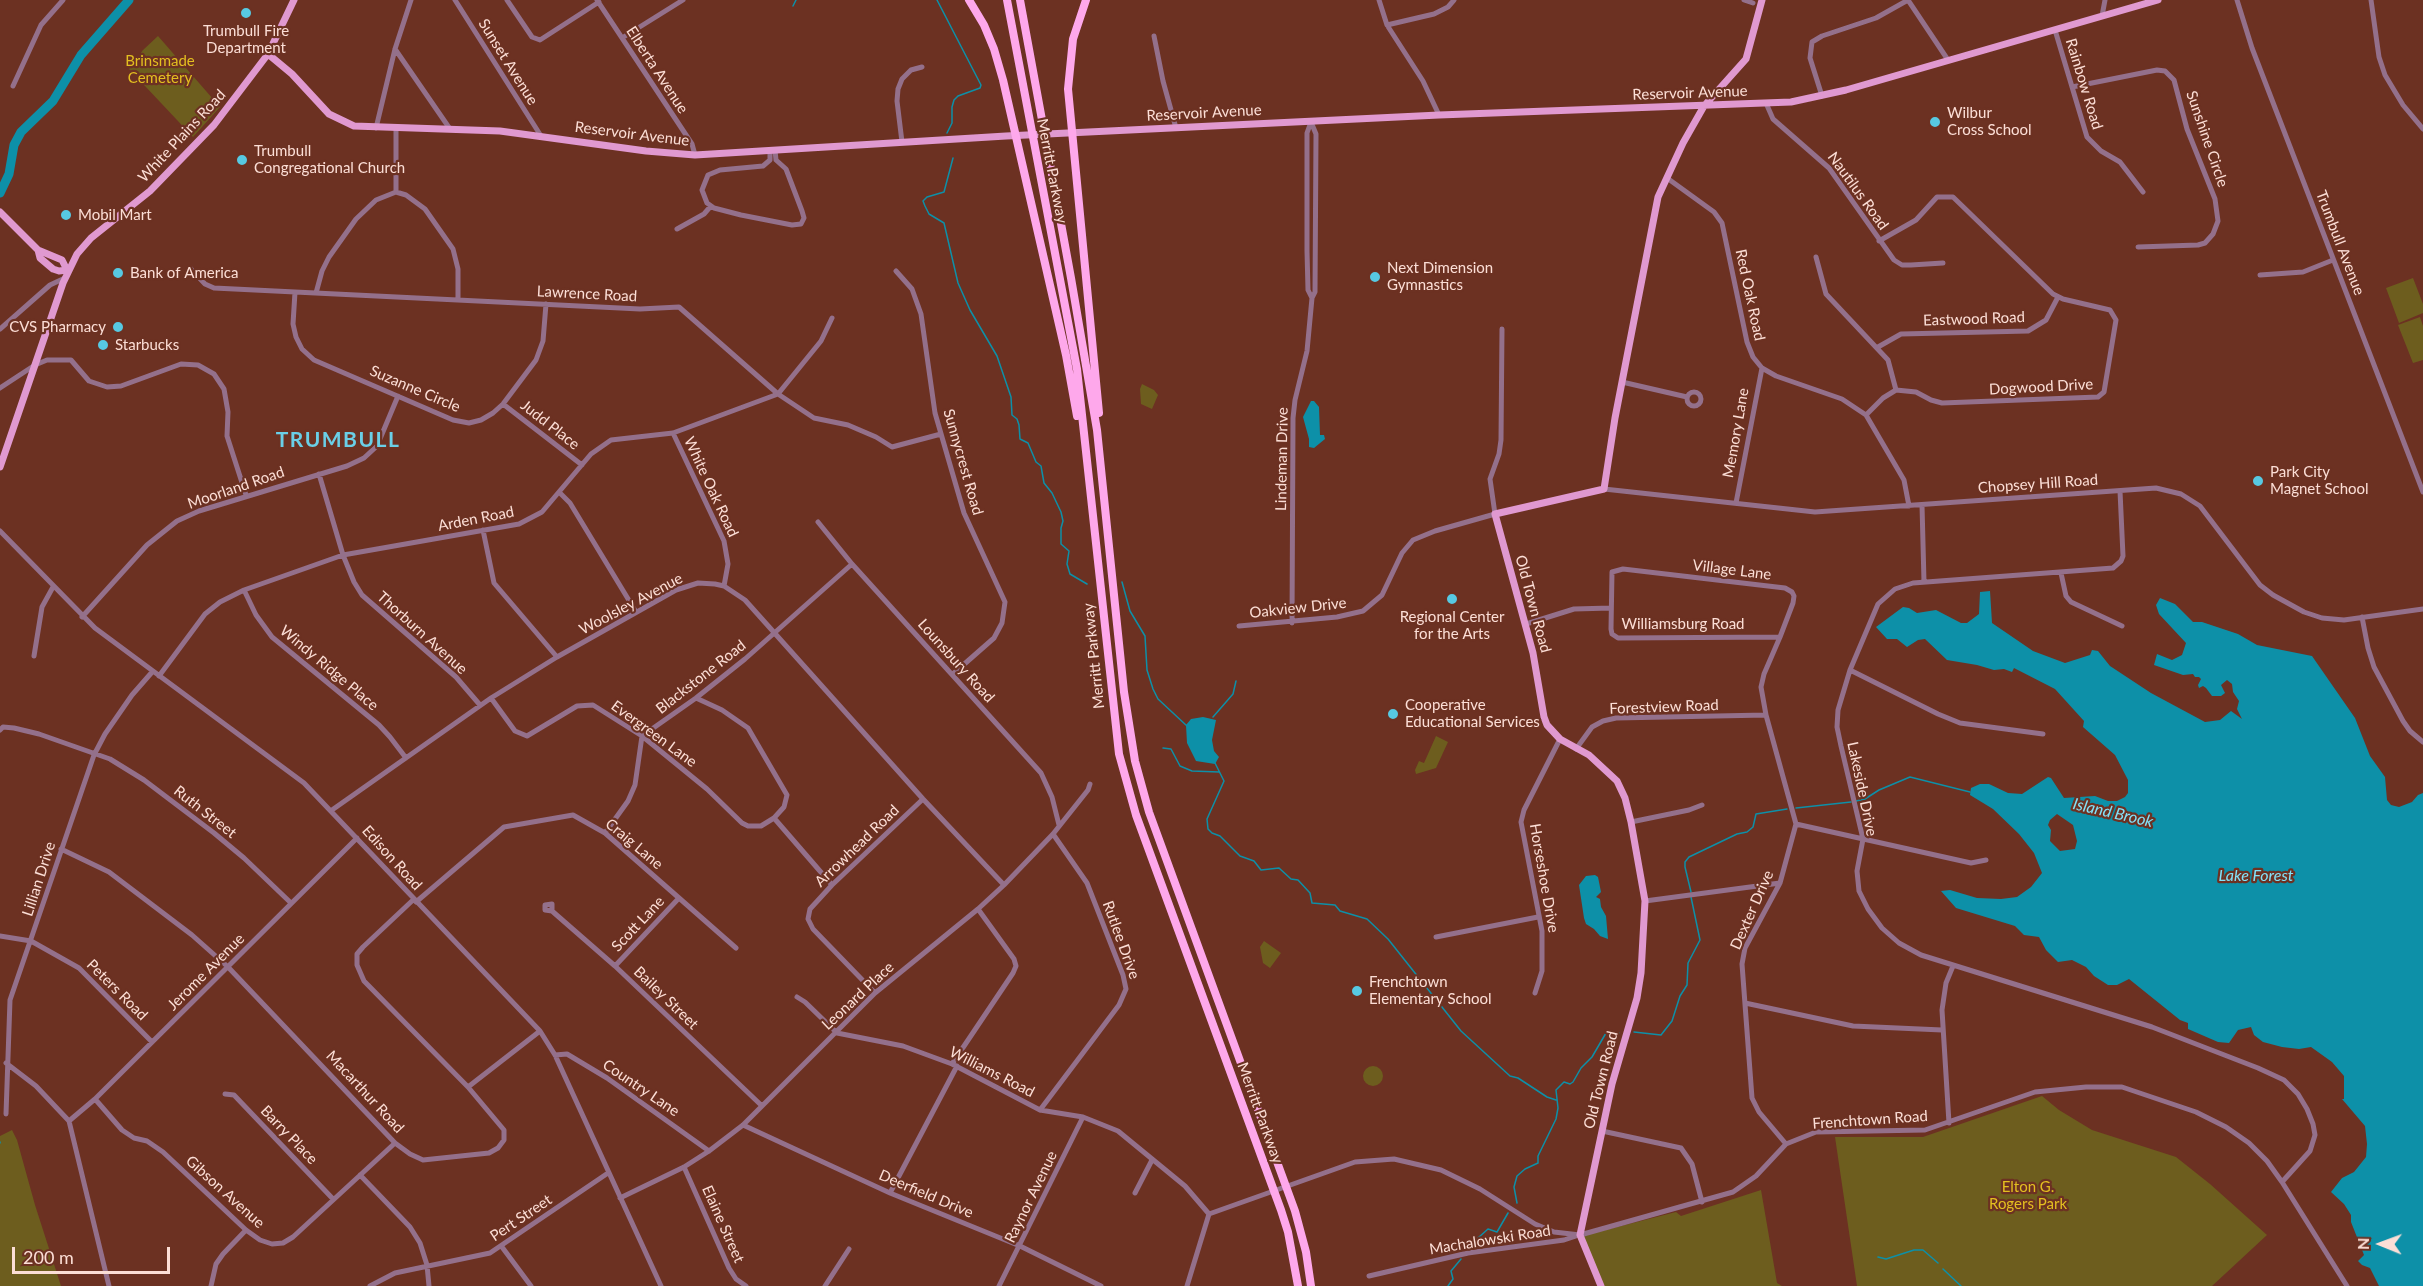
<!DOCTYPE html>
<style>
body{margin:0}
#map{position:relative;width:2423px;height:1286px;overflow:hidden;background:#6c3122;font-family:Lato,sans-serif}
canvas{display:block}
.north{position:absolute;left:2351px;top:1214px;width:60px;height:60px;-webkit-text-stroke:4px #6c3122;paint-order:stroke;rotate:271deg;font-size:16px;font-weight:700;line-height:24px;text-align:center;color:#fcded6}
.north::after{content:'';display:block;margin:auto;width:21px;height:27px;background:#fcded6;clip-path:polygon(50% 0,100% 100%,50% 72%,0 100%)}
.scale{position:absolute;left:12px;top:1247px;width:158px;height:27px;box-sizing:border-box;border:3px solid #fcded6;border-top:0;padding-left:8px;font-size:18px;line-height:21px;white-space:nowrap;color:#fcded6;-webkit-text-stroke:4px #6c3122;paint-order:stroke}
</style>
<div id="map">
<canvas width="2423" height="1286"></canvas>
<div class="north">N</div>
<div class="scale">200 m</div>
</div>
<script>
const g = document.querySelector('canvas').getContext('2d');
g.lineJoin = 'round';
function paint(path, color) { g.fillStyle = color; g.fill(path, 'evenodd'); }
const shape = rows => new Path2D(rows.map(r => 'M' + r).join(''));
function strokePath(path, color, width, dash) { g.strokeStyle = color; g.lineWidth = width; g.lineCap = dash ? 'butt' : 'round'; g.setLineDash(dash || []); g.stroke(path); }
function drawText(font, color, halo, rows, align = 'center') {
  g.font = font + ' Lato,sans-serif'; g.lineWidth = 4.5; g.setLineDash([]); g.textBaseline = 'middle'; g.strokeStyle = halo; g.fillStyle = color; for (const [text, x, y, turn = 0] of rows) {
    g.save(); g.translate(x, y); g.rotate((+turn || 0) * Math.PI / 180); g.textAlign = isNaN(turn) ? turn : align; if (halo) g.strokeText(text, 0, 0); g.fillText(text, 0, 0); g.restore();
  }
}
const green = shape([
 [158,36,220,107,193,137,129,69,143,50],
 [2413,278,2423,304,2423,313,2399,323,2386,288],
 [2420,317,2423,326,2423,360,2413,363,2398,325],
 [1142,384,1154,390,1158,395,1152,409,1141,404,1140,389],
 [1436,736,1448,742,1436,768,1416,774,1415,770,1419,761,1424,763],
 [1264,941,1281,953,1270,968,1263,963,1260,947],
 '1363 1076a10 10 0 1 1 20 0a10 10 0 1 1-20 0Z',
 [2042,1096,2059,1110,2092,1130,2176,1157,2210,1184,2267,1235,2212,1286,1857,1286,1835,1137,1923,1137],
 [12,1130,17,1140,35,1205,61,1286,0,1286,0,1136],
 [1761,1190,1777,1283,1782,1286,1601,1286,1582,1236,1676,1212,1681,1216]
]);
const water = shape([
 [1311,401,1314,401,1319,407,1320,435,1324,435,1325,439,1314,448,1309,447,1309,439,1303,417],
 [1990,591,1992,623,2033,651,2065,663,2090,655,2092,650,2098,651,2110,666,2151,693,2205,722,2220,720,2231,711,2242,719,2237,709,2239,701,2233,692,2232,684,2227,680,2221,685,2225,693,2221,696,2212,696,2206,688,2203,686,2199,688,2198,685,2201,679,2199,677,2195,677,2193,674,2183,675,2154,665,2157,654,2172,660,2182,655,2186,643,2159,614,2156,605,2160,598,2175,604,2193,622,2202,622,2238,634,2257,645,2312,656,2355,718,2370,756,2385,777,2387,800,2391,805,2399,807,2412,802,2418,795,2423,793,2423,1286,2379,1286,2370,1268,2362,1265,2358,1261,2364,1255,2351,1222,2351,1215,2344,1204,2331,1192,2342,1178,2354,1172,2366,1157,2367,1144,2365,1126,2342,1099,2344,1099,2344,1076,2332,1062,2311,1047,2299,1049,2282,1047,2263,1042,2254,1035,2251,1027,2238,1030,2229,1043,2218,1042,2188,1029,2188,1023,2180,1020,2129,979,2117,985,2108,985,2094,976,2086,967,2072,960,2058,962,2046,950,2039,937,2024,935,2015,926,1956,908,1941,891,1950,890,1977,898,2001,899,2017,897,2031,887,2042,873,2034,853,2019,834,1993,809,1970,795,1971,788,1980,784,1989,784,2008,793,2022,794,2048,777,2051,778,2064,798,2095,796,2108,801,2117,801,2125,797,2128,793,2128,780,2115,755,2083,727,2084,721,2055,689,2014,668,2012,672,2004,669,1994,670,1977,665,1947,660,1925,639,1918,640,1907,647,1897,639,1887,639,1876,627,1903,607,1909,608,1917,613,1936,610,1961,623,1967,623,1979,614,1980,592],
 [2057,814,2073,825,2077,841,2075,849,2060,851,2050,841,2051,830,2048,825,2050,820],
 [1203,717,1216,720,1212,740,1214,751,1219,757,1215,764,1196,761,1187,743,1186,725,1191,719],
 [1595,875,1598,877,1601,892,1596,897,1600,899,1601,907,1606,916,1608,939,1600,936,1594,929,1586,924,1584,918,1579,885,1586,876]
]);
const stream = shape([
 [937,0,981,85,980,88,958,96,954,100,952,107,952,123,947,133],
 [793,6,796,0],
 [953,158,944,192,927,197,923,201,925,206,929,214,944,223,958,283,970,310,997,356,1011,397,1012,415,1017,419,1019,425,1020,439,1028,443,1036,462,1041,466,1044,483,1052,493,1061,512,1063,521,1061,528,1061,544,1069,551,1067,564,1070,574,1087,584],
 [1122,582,1130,611,1145,636,1147,670,1153,689,1158,699,1187,726],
 [1213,717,1233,694,1236,681],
 [1163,748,1171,749,1180,766,1192,771,1219,772],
 [1215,763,1224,781,1207,819,1208,829,1212,833,1220,836,1240,856,1254,861,1261,870,1279,868,1291,879,1298,880,1310,893,1312,903,1335,905,1340,911,1367,919,1388,939,1461,1031,1510,1076,1518,1078,1547,1097,1556,1100],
 [1856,801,1865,799,1879,790,1910,777,1970,792],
 [1796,808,1851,802],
 [1691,892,1685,867,1685,862,1689,857,1737,834,1747,832,1753,827,1756,814,1787,809],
 [1634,1032,1661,1035,1672,1021,1680,996,1687,985,1688,963,1700,940,1691,897],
 [0,1142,0,1143],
 [1517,1203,1514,1187,1517,1176,1525,1169,1538,1163,1538,1156,1556,1119,1558,1108,1556,1090,1564,1082,1570,1084,1573,1082,1581,1068,1592,1057,1606,1033,1619,1033],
 [1469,1246,1488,1229,1497,1232,1508,1213],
 [1878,1257,1886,1259,1914,1250,1923,1250,1938,1263],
 [1943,1269,1961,1286],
 [1448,1286,1453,1279,1451,1271,1461,1259]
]);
const river = shape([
 [0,193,9,174,14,145,21,132,53,101,81,55,129,0]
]);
const minor = shape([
 [455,0,541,136],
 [507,0,532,37,540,40,599,2],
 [597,0,692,144,695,155],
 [1379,0,1387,25,1423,81,1439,115],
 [1744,0,1753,3],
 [1908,0,1948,60],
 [2237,0,2252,48,2423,492],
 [2371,0,2379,57,2385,75,2403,105,2423,129],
 [2102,16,2105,0],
 [1387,25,1434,14,1448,7,1454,0],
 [2055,30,2087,137,2101,151,2120,162,2143,192],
 [1154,36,1163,81,1176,128],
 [622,38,683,0],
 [395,49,450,129],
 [13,86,41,25,63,0],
 [2072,87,2157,70,2165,71,2174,80,2187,129,2215,199,2218,221,2213,234,2205,243,2198,245,2138,247],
 [1822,96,1810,58,1812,42,1822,36,1876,18,1908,0],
 [1766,103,1773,119,1829,168,1894,260,1902,265,1911,265,1943,263],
 [1311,122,1307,133,1307,251,1308,290,1312,298],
 [376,128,395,49,411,0],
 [396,128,396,192],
 [902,142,897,101,898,89,902,79,911,70,922,67],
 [770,150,770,160,763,166,720,170,708,175,702,190,707,203,714,208,741,215,792,225,801,224,804,218,802,211,786,169,776,160,775,150],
 [1667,178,1714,212,1722,223,1747,342,1753,357,1762,368,1776,376,1842,399,1866,415,1904,480,1909,506],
 [677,229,704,214,710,207],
 [1816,257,1826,294,1888,360,1896,390],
 [190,268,205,284,214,288,640,309,679,307,778,394,814,418,848,425,876,437,892,447,941,434],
 [896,271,912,289,921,314,935,413,964,513,1005,602,1002,623,994,638,953,674],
 [2260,275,2303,272,2333,260],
 [295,292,293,324,296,337,302,349,314,360,453,420,469,423,481,420,493,413,503,404,536,360,543,341,546,304],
 [316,293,322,271,329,257,356,219,376,200,396,192,406,195,425,209,453,249,458,269,458,300],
 [0,329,50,285,65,278],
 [1878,347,1901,334,2028,331,2046,320,2058,297],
 [1622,382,1687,397],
 [0,388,35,365,47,360,71,360,89,381,107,387,121,386,181,364,198,365,214,374,224,389,228,412,227,436,246,495],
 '1687 399a7 7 0 1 1 14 0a7 7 0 1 1-14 0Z',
 [503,404,582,465],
 [1866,415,1883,398,1896,390,1916,392,1931,400,1942,403,2098,397,2104,392,2116,320,2110,310,2063,299,2053,294,1953,197,1937,197,1916,220,1879,241],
 [673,433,724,541,728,564,724,586],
 [319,474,343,555,354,582,362,595,456,677,480,705],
 [1604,489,1815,512,2156,488,2181,494,2200,506,2260,585,2273,595,2304,612,2322,618,2344,620,2423,609],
 [2120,491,2123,556,2121,561,2113,568,1913,583,1895,589,1878,604,1850,670,1838,710,1837,727,1841,746,1863,839,1857,871,1859,891,1868,909,1882,928,1899,943,1921,955,2152,1027,2258,1068,2284,1080,2298,1094,2307,1109,2313,1124,2315,1135,2310,1151,2282,1182],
 [559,492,570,503,636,612],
 [1736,503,1762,368],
 [1922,505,1924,582],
 [818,522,852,564,1041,773,1052,797,1059,825],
 [483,530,494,583,557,657],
 [0,531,95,628,304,783,540,1031,555,1055,661,1286],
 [2061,573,2066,596,2071,602,2122,626],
 [244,590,256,615,272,637,379,725,390,737,406,758],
 [82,617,147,545,177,521,199,511,347,466,364,458,377,446,398,396],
 [2362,617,2368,648,2374,667,2403,721,2410,731,2423,742],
 [1292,623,1293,418,1295,400,1307,351,1312,298,1315,292,1316,134,1311,122],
 [1526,624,1574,609,1611,608],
 [1239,626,1337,617,1363,611,1382,595,1402,553,1413,540,1435,531,1495,514,1490,479,1499,454,1501,440,1502,329],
 [1780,637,1618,638,1612,634,1611,629,1612,572,1623,569,1785,588,1792,592,1794,596,1793,603,1780,637,1764,674,1761,687,1766,715,1796,824,1780,883,1745,948,1742,964,1752,1098,1759,1112,1786,1144],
 [34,656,42,607,53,587],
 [1850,670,1938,714,1960,723,2043,734],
 [159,676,205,614,220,602,244,590,343,555,519,524,542,512,591,454,611,440,673,433,778,394,821,341,832,318],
 [491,698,515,731,527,736,577,706,593,705,642,736,707,789,742,823,748,826,761,826,774,818],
 [696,698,722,710,748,728,787,795,784,807,774,818,832,885],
 [0,730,3,727,14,728,39,734,110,759,144,780,214,833,244,858,291,903],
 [1576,749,1592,727,1603,721,1616,718,1766,715],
 [332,810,491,698,557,657,676,590,698,583,715,584,724,586,745,600,923,799,1004,885],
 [1631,822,1689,810,1702,805],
 [1796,824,1971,863,1986,860],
 [605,833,628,801,635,785,642,736,696,698,745,659,852,564],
 [61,849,109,872,192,935,228,967,395,1143,410,1154,423,1160,489,1153,498,1148,504,1140,504,1130,468,1087,364,981,357,965,357,954,363,947,413,900],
 [1645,901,1780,883],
 [416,902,504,827,573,815,605,833,736,948],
 [552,911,552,904,545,905,545,910,552,911,615,966,761,1105],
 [0,936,31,941,79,968,152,1042],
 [1436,937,1538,917],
 [615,966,679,898],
 [875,993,813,929,808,919,810,909,832,885,923,799],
 [1535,993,1542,971,1542,931,1521,822,1524,810,1560,739],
 [797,997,805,1002,837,1033,903,1046,952,1064,1040,1110,1083,1117,1118,1131,1185,1186,1209,1214],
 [1745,1003,1853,1026,1942,1030],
 [555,1055,567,1054,607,1078,709,1151],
 [6,1063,36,1086,69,1121],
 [952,1064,1013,973,1016,966,1014,959,978,909],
 [468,1087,540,1031],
 [225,1094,234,1095,333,1199],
 [95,1099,122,1130,134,1138,147,1141,163,1152,246,1230,260,1240,272,1244,283,1243,293,1237,395,1143],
 [1040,1110,1119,1005,1126,989,1123,975,1087,883,1053,834],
 [6,1114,10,1000,94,755,105,734,132,695,153,671],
 [69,1121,95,1099,357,838],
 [69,1121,109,1286],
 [1949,1123,1942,1010,1946,983,1953,966],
 [743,1125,890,1193,1020,1246,1101,1286],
 [1602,1131,1681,1148,1692,1164,1702,1202],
 [684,1167,729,1268,736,1279,746,1286],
 [360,1175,410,1227,420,1243,427,1265,429,1286],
 [890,1193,957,1066],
 [1135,1193,1152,1160],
 [620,1198,684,1167,709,1151,743,1125,875,993,978,909,1004,885,1053,834,1088,790,1090,784],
 [1209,1214,1355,1162,1394,1159,1441,1170,1480,1189,1535,1224,1554,1232,1580,1235,1733,1192,1756,1176,1786,1144,1816,1132,1925,1130,2035,1092,2086,1087,2122,1087,2196,1112,2226,1127,2249,1143,2267,1161,2282,1182,2347,1286],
 [502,1247,531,1286],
 [1369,1276,1468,1253,1564,1240,1576,1236],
 [211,1286,216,1264,223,1254,246,1230],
 [370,1286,395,1273,490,1253,608,1173],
 [825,1286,849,1249],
 [999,1286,1083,1117],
 [1187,1286,1209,1214]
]);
const major = shape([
 [268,54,292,74,329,114,354,126,500,131,646,151,695,155,1006,136,1439,115,1791,102,1846,90,2158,0],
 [0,212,38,250,62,260,67,270],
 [38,250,40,258,53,269,59,271,67,270],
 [0,467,63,283,77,254,91,238,150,191,214,125,268,54,294,0],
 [1601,1286,1580,1235,1612,1084,1637,998,1641,973,1645,901,1631,822,1625,798,1617,781,1589,755,1560,739,1547,725,1544,717,1533,653,1495,514,1604,489,1615,418,1658,197,1683,143,1704,106,1746,59,1762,0]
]);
const highway = shape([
 [969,0,984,25,994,49,1003,80,1066,355,1077,416],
 [1007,0,1077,369,1119,754,1136,815,1281,1210,1288,1232,1298,1286],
 [1020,0,1071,278,1097,430,1124,692,1135,761,1149,812,1295,1211,1306,1252,1311,1286],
 [1086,0,1073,39,1068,89,1099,413]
]);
const markers = [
 [246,13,6,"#57c9e2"],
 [1935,122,6,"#57c9e2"],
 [242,160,6,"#57c9e2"],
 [66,215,6,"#57c9e2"],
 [118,273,6,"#57c9e2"],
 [1375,277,6,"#57c9e2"],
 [118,327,6,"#57c9e2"],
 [103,345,6,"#57c9e2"],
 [2258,481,6,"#57c9e2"],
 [1452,599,6,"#57c9e2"],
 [1393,714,6,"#57c9e2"],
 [1357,991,6,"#57c9e2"]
];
const poiNames = [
 ["Trumbull Fire",246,31,"center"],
 ["Department",246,48,"center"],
 ["Wilbur",1947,113],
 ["Cross School",1947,130],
 ["Trumbull",254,151],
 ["Congregational Church",254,168],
 ["Mobil Mart",78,215],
 ["Next Dimension",1387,268],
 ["Gymnastics",1387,285],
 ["Bank of America",130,273],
 ["CVS Pharmacy",106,327,"right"],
 ["Starbucks",115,345],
 ["Park City",2270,472],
 ["Magnet School",2270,489],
 ["Regional Center",1452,617,"center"],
 ["for the Arts",1452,634,"center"],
 ["Cooperative",1405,705],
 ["Educational Services",1405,722],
 ["Frenchtown",1369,982],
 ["Elementary School",1369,999]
];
const parkNames = [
 ["Brinsmade",160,61],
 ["Cemetery",160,78],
 ["Elton G.",2028,1187],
 ["Rogers Park",2028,1204]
];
const streetNames = [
 ["Sunset Avenue",508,62,58],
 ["Elberta Avenue",657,70,57],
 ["Rainbow Road",2084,84,73],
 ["Reservoir Avenue",1690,93,-2],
 ["Reservoir Avenue",1204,113,-3],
 ["Reservoir Avenue",632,134,7],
 ["White Plains Road",182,136,-47],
 ["Sunshine Circle",2207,139,71],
 ["Merritt Parkway",1052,171,79],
 ["Nautilus Road",1858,191,54],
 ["Trumbull Avenue",2340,243,69],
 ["Lawrence Road",587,294,3],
 ["Red Oak Road",1750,295,78],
 ["Eastwood Road",1974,319,-2],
 ["Dogwood Drive",2041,387,-3],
 ["Suzanne Circle",415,389,23],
 ["Judd Place",550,425,38],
 ["Memory Lane",1736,433,-80],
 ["Lindeman Drive",1282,459,-89],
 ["Sunnycrest Road",963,462,74],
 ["Chopsey Hill Road",2038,484,-4],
 ["White Oak Road",711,487,65],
 ["Moorland Road",236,488,-19],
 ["Arden Road",476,519,-11],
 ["Village Lane",1732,570,7],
 ["Woolsley Avenue",631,604,-28],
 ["Old Town Road",1533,604,75],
 ["Oakview Drive",1298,608,-6],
 ["Williamsburg Road",1683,624],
 ["Thorburn Avenue",422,633,42],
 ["Merritt Parkway",1094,656,-96],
 ["Lounsbury Road",956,661,48],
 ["Windy Ridge Place",329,668,40],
 ["Blackstone Road",701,677,-38],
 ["Forestview Road",1664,707,-2],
 ["Evergreen Lane",654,734,36],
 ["Lakeside Drive",1862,789,78],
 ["Ruth Street",205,812,38],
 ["Craig Lane",634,844,40],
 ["Arrowhead Road",857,846,-44],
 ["Edison Road",392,858,48],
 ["Horseshoe Drive",1544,878,80],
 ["Lillian Drive",39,879,-72],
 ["Dexter Drive",1752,910,-66],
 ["Scott Lane",638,924,-47],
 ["Rutlee Drive",1121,940,70],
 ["Jerome Avenue",206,972,-45],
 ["Peters Road",117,990,45],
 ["Leonard Place",858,996,-43],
 ["Bailey Street",666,998,44],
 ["Williams Road",992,1072,27],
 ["Old Town Road",1601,1080,-76],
 ["Country Lane",641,1088,34],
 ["Macarthur Road",365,1092,47],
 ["Merritt Parkway",1260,1113,70],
 ["Frenchtown Road",1870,1120,-4],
 ["Barry Place",289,1135,46],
 ["Gibson Avenue",225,1192,42],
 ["Deerfield Drive",926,1194,23],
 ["Raynor Avenue",1031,1197,-64],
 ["Pert Street",521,1218,-34],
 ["Elaine Street",723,1224,66],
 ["Machalowski Road",1490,1240,-9]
];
const waterNames = [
 ["Island Brook",2113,813,13],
 ["Lake Forest",2256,876]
];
const districtNames = [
 ["TRUMBULL",338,440]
];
paint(green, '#6d5d1e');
paint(water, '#0d90a8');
strokePath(stream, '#0d90a8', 1.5);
strokePath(river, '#0d90a8', 9);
strokePath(minor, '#94708b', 5);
strokePath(major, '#e099d0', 7);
strokePath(highway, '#fea8eb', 8);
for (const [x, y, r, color] of markers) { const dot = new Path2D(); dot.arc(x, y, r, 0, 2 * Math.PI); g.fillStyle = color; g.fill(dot); strokePath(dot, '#6c3122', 2); }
drawText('15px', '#fcded6', '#6c3122', poiNames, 'left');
drawText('15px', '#e3bf20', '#6c3122', parkNames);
drawText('15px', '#fcded6', '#6c3122', streetNames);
drawText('italic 16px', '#83e3fa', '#6c3122', waterNames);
g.letterSpacing = '1.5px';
drawText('bold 21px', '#6acfe7', '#6c3122', districtNames);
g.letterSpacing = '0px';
</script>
